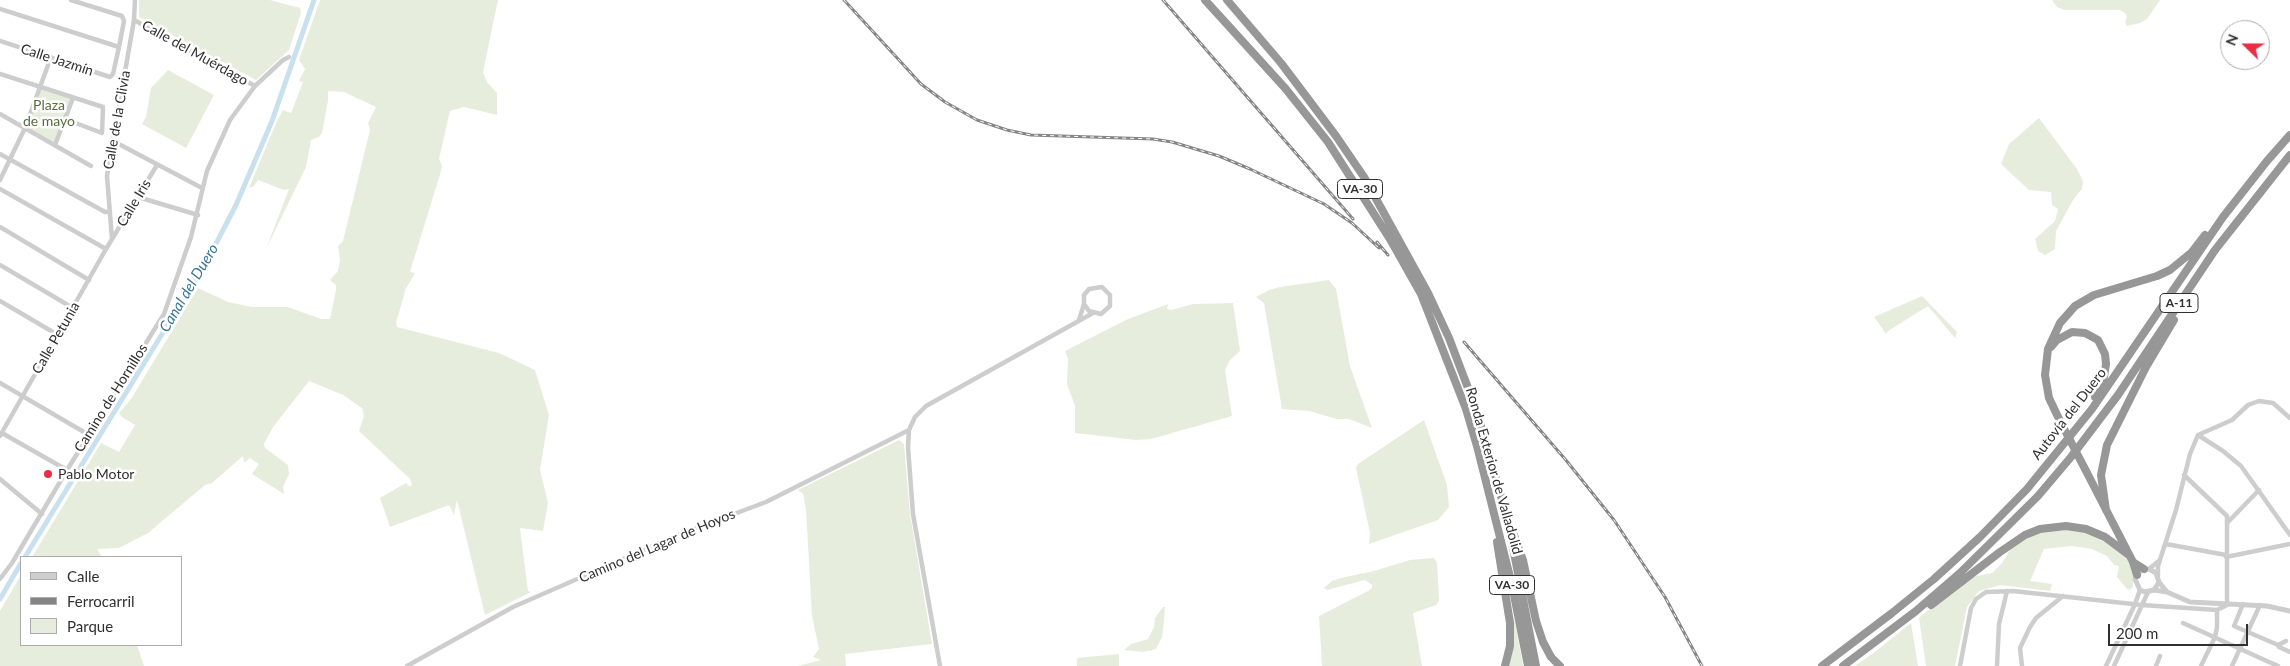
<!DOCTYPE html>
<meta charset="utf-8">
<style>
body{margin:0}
#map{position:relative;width:2290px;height:666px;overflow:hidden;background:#fff;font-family:Lato,sans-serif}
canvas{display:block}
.legend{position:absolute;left:20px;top:556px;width:162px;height:90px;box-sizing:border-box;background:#fff;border:1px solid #acacac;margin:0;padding:6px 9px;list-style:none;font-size:15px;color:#303030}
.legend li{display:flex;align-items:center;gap:10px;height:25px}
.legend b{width:25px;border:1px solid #acacac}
.north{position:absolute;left:2220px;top:20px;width:50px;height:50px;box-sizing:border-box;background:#fff;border:1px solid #acacac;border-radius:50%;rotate:292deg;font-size:14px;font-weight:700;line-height:20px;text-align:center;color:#303030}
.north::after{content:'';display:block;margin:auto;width:18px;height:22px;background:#eb2d44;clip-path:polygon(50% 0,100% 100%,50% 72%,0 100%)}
.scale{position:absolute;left:2108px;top:624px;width:140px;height:22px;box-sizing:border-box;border:2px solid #303030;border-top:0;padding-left:6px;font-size:15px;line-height:18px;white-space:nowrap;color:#303030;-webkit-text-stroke:4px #fff;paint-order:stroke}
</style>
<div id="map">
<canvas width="2290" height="666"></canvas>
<ul class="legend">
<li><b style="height:6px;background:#cdcdcd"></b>Calle</li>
<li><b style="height:6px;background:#858585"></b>Ferrocarril</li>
<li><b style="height:14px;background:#e7eddd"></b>Parque</li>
</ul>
<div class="north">N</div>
<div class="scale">200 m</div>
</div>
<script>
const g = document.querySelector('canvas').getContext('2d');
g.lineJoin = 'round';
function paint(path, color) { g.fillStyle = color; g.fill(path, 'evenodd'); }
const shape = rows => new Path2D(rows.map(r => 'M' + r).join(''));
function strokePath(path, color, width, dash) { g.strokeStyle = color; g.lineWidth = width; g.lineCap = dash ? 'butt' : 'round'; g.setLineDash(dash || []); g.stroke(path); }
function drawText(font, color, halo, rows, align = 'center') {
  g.font = font + ' Lato,sans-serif'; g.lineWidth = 5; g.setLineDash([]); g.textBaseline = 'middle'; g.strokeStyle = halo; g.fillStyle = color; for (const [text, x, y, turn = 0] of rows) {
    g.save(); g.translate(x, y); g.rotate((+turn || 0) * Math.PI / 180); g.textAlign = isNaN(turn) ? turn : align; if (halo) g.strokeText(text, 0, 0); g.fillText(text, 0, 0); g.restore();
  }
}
const green = shape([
 [139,0,270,0,300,8,301,13,289,50,256,80,139,17],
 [320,0,498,0,483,72,487,82,497,93,497,115,464,107,450,111,439,159,442,166,441,171,410,272,415,273,413,277,406,288,396,323,397,327,499,353,535,370,549,415,540,470,548,503,543,531,520,528,528,591,531,592,485,615,457,500,454,515,449,505,390,527,380,498,406,483,410,487,412,484,410,479,359,431,364,416,362,408,343,395,309,381,273,427,264,444,265,448,288,465,289,474,283,487,284,494,252,474,259,464,250,458,244,463,243,456,212,483,205,485,148,533,119,548,97,549,102,557,32,557,101,443,119,452,135,425,122,417,119,413,131,399,198,288,228,302,252,307,288,307,321,319,330,319,336,290,336,285,330,280,338,271,340,260,338,246,343,241,370,130,368,123,376,107,344,92,328,91,328,101,322,133,319,137,311,140,306,167,266,249,289,189,284,190,258,180,254,186,249,188,277,121,283,110,291,113,303,82,299,81,305,69,299,60],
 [2052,0,2160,0,2147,19,2140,23,2127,26,2125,22,2127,17,2125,13,2120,10,2064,10,2057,7],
 [168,70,214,95,186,148,142,124,146,117,151,88],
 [41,87,73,98,55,145,25,128],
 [2039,118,2077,169,2083,181,2082,189,2073,200,2056,231,2055,249,2045,255,2038,251,2035,239,2055,221,2058,209,2052,205,2051,192,2029,190,2001,164,2009,144],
 [1329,280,1336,289,1350,366,1372,428,1349,419,1337,419,1309,411,1282,409,1264,303,1256,297,1269,290,1280,287],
 [1922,296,1957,332,1955,338,1928,306,1888,331,1886,334,1874,317],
 [1233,303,1240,351,1230,360,1225,370,1232,416,1151,439,1136,440,1075,433,1075,406,1067,384,1068,359,1065,351,1128,319,1168,304,1167,309,1171,310,1193,304],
 [1424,420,1447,485,1449,507,1438,520,1369,544,1370,533,1356,468,1358,464],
 [899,440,904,444,910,514,932,644,845,654,846,666,798,666,821,660,813,657,819,649,812,616,806,509,803,494,798,490],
 [2067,530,2084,532,2106,541,2125,556,2129,562,2133,575,2133,587,2129,590,2127,589,2117,577,2119,566,2114,565,2107,556,2092,549,2072,546,2044,549,2030,581,2052,584,2050,591,2001,585,1979,591,1967,607,1955,666,1926,666,1919,618,1922,615,1972,577,1992,573,2002,563,2010,550,2018,544,2033,535,2049,531],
 [1434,558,1437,563,1439,601,1436,605,1413,613,1422,666,1322,666,1319,616,1368,591,1372,588,1372,585,1365,580,1327,590,1324,588,1332,581,1341,578,1374,571,1410,560],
 [21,575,21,645,137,645,144,666,0,666,0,611],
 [1163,607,1165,607,1164,622,1162,637,1156,649,1143,652,1124,650,1131,644,1148,639,1154,627,1155,618],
 [1511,608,1516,627,1523,666,1508,666],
 [1911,623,1918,666,1855,666,1876,651],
 [1119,654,1119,666,1077,666,1077,658]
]);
const canal = shape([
 [25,557,207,261,236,205,272,121,314,0],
 [0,599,21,563]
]);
const minor = shape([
 [0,9,119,47],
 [134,20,255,86],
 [0,41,110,77,113,74,119,47,124,21,122,16,71,0],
 [0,74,103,107,102,133,65,119],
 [0,114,91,166],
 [113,141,202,188],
 [55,145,73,98],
 [0,154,105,212,110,212],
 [0,180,25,128,51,57],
 [0,189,106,249],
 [138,197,198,215],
 [0,227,89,280],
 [112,239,107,176,134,20,135,0],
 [0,265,73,308],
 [0,301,58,335],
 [1079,320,1084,304,1084,295,1089,289,1102,287,1110,295,1110,306,1101,314,1089,311,1084,304],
 [0,383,89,435],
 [2,433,67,470],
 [2198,435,2223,451,2241,466,2290,535],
 [2198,435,2232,420,2248,405,2259,401,2273,403,2290,418],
 [0,436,106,249,157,165],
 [0,479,42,514],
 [2227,523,2259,490],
 [2166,544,2226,555],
 [2226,557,2290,544],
 [2149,569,2160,560],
 [2158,575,2158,566,2176,510,2190,454,2198,435],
 [0,579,12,563,67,470,164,314,191,237,207,171,230,120,255,86,283,60,289,57],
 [2243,604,2234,626,2278,645,2286,641],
 [2183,623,2278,666],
 [2278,645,2279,647,2290,652],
 [407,666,513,607,678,535,766,502,909,430],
 [940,666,913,514,908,447,909,430,915,417,926,406,1093,313],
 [1960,666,1971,608,1976,599,1986,592,2013,591,2142,605,2217,610,2227,605,2227,516,2184,475],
 [1997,666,1999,624,2007,591],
 [2022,666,2020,648,2030,627,2036,618,2063,596],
 [2106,666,2135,604,2140,590],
 [2114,666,2148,592],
 [2156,666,2160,656],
 [2201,666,2215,637,2217,627,2217,610],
 [2232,666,2260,605]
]);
const tertiary = shape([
 [2159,582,2167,592,2190,602,2267,606,2290,611],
 [2154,590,2159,582,2156,573,2149,569,2141,570,2135,579,2140,590,2145,592,2154,590,2167,592]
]);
const motorway = shape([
 [1205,0,1285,88,1328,142,1390,239,1421,294,1466,409,1477,446,1512,585,1528,666],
 [1227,0,1281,63,1336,136,1364,177,1428,293,1449,338,1476,409,1490,456,1508,522,1536,666],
 [2051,347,2057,340,2072,332,2085,333,2098,340,2105,354,2106,364,2104,377,2095,397],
 [2060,421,2049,398,2045,375,2048,349,2060,323,2075,306,2094,295,2157,276,2170,270,2192,252,2205,235],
 [2085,469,2133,562,2137,575],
 [2106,510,2101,475,2107,445,2146,367,2174,320],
 [1514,535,1523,560,1536,621,1543,642,1551,657,1560,666],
 [1497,542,1510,623,1510,646,1505,666],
 [2133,562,2144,569],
 [1931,605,2000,552,2025,535,2040,529,2066,526,2086,529,2105,537,2129,555],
 [1822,666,1892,613,1934,579,1980,537,2027,489,2092,409,2223,217,2267,161,2290,135],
 [1843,666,1916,611,1960,573,2038,496,2071,457,2118,395,2215,250,2290,155]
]);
const rail = shape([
 [844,0,921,84,945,102,977,120,1007,130,1031,135,1153,139,1172,142,1219,156,1250,169,1324,204,1352,223,1379,248],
 [1163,0,1353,219],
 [1377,242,1388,255],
 [1464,342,1565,459,1614,520,1665,597,1702,666]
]);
const motorwayBridge = shape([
 [2060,421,2085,469]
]);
const markers = [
 [48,474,5,"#eb2d44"]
];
const shields = [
 [1360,189,45],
 [2179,303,38],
 [1512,585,45]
];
const shieldNames = [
 ["VA-30",1360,189],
 ["A-11",2179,303],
 ["VA-30",1512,585]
];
const streetNames = [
 ["Calle del Muérdago",195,53,29],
 ["Calle Jazmín",57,60,18],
 ["Calle de la Clivia",117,120,-80],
 ["Calle Iris",134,203,-59],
 ["Calle Petunia",56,338,-60],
 ["Camino de Hornillos",111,398,-58],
 ["Autovía del Duero",2069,414,-52],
 ["Ronda Exterior de Valladolid",1494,471,74],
 ["Camino del Lagar de Hoyos",657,546,-23]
];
const parkNames = [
 ["Plaza",49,105],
 ["de mayo",49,121]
];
const poiNames = [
 ["Pablo Motor",58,474]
];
const waterNames = [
 ["Canal del Duero",189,288,-59]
];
paint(green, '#e7eddd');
strokePath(canal, '#c9e1ee', 5);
strokePath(minor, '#cdcdcd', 4.5);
strokePath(tertiary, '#cdcdcd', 5);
strokePath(motorway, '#979797', 8);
strokePath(rail, '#858585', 3);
strokePath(rail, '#fff', 1, [4]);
strokePath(motorwayBridge, '#979797', 8);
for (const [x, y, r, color] of markers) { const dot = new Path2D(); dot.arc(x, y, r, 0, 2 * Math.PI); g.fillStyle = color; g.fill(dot); strokePath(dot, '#fff', 2); }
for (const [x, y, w] of shields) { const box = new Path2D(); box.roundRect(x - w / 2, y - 9.5, w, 19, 4); g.fillStyle = '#fff'; g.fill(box); strokePath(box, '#303030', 1); }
drawText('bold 12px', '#303030', null, shieldNames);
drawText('14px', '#303030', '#fff', streetNames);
drawText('14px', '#556e3b', '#fff', parkNames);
drawText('14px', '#303030', '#fff', poiNames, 'left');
drawText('italic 15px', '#3a7695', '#fff', waterNames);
</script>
